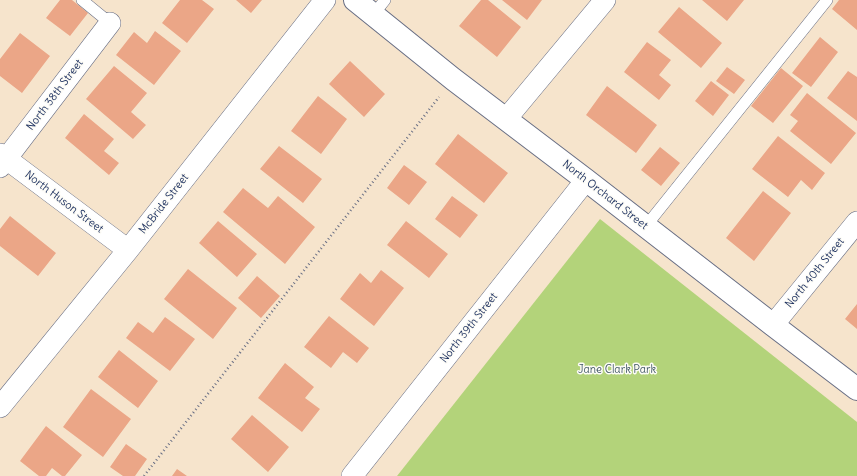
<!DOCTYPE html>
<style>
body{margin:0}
canvas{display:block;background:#f6e4cc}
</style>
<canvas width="857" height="476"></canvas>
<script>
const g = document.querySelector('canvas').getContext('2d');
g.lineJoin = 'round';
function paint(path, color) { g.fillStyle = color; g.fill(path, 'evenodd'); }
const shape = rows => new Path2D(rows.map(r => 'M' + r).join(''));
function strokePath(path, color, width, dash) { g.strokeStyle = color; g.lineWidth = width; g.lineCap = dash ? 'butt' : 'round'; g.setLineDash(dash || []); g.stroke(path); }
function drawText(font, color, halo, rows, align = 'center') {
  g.font = font + ' Delius,sans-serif'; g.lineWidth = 3; g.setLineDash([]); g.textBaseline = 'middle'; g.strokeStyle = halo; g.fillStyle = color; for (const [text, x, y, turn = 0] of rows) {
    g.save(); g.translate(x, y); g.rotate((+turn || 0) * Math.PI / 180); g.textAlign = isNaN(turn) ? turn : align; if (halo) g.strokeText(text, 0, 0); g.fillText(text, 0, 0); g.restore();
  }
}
const green = shape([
 [600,219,857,422,857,476,397,476]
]);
const building = shape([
 [60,0,72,0,88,13,70,36,46,18],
 [180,0,202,0,214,9,187,43,162,23],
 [236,0,262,0,251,13],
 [481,0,488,0,521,27,497,57,459,26],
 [502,0,542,0,527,20],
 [702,0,744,0,727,21],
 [839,0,857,0,857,30,832,9],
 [679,7,722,43,701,68,658,32],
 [155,31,181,51,154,85,116,55,134,32,147,43],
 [20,33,50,56,22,93,0,76,0,59],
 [820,37,838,52,811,87,792,73],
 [647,42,671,60,659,75,671,85,659,100,624,72],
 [350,61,385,94,364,117,329,84],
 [114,66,147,93,131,112,146,125,133,139,86,99],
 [727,67,745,80,734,94,716,81],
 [781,68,803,86,773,123,751,106],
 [848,71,857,77,857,121,827,98],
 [711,81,729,95,713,116,695,101],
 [607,86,657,125,636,153,586,115],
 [807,93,856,133,831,164,790,131,798,121,790,115],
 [318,96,347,119,321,154,291,131],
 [84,114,114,139,104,151,119,163,109,175,65,138],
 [458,134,508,173,484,203,435,164],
 [778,136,825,173,812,190,801,180,788,197,752,169],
 [279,146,322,179,303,203,260,169],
 [660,147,680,163,661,186,641,170],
 [404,165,427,182,409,205,387,188],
 [243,188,268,208,278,196,315,227,285,264,223,212],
 [763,191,791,213,754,261,726,238],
 [452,196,478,215,460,238,435,219],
 [10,216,56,253,38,276,0,246,0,229],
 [218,221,257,254,237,277,199,243],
 [406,221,448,254,429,278,387,245],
 [188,269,237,308,213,339,164,299],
 [381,270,404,288,374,326,340,299,360,273,371,283],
 [257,276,280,296,261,318,238,298],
 [857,304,857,329,845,319],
 [329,316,369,348,357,363,343,352,331,368,304,347],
 [165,317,195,339,170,371,126,338,138,322,153,333],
 [119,350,158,381,138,408,98,377],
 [285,363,314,387,305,398,320,409,302,432,258,398],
 [91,389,131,419,103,457,63,427],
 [252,415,289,447,268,472,231,439],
 [46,426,82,455,65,476,62,476,52,468,46,476,39,476,20,461],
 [126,444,147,459,135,476,123,476,110,467],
 [177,469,187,476,172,476]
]);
const path = shape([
 [144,476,439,97]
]);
const service = shape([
 [82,0,110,23],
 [373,15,385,0],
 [646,226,827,0]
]);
const minor = shape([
 [506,119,605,0],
 [0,154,128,250],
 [0,167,110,23],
 [773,325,857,222],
 [0,407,128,250,325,0],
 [352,476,586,180]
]);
const tertiary = shape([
 [355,0,453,79,586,180,773,325,857,389]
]);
const streetNames = [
 ["North 38th Street",55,95,-53],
 ["North Orchard Street",605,195,38],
 ["North Huson Street",64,202,37],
 ["McBride Street",164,204,-52],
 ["North 40th Street",815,273,-51],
 ["North 39th Street",469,328,-52]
];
const parkNames = [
 ["Jane Clark Park",617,370]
];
paint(green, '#b3d37a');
paint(building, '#eba687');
strokePath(service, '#686e84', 12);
strokePath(minor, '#686e84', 22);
strokePath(tertiary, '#686e84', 24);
strokePath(path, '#686e84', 2.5, [1, 3]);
strokePath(service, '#fff', 11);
strokePath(minor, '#fff', 21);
strokePath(tertiary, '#fff', 22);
drawText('11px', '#1b2f5e', '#fdfcf7', streetNames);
drawText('11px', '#415865', '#fdfcf7', parkNames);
</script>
